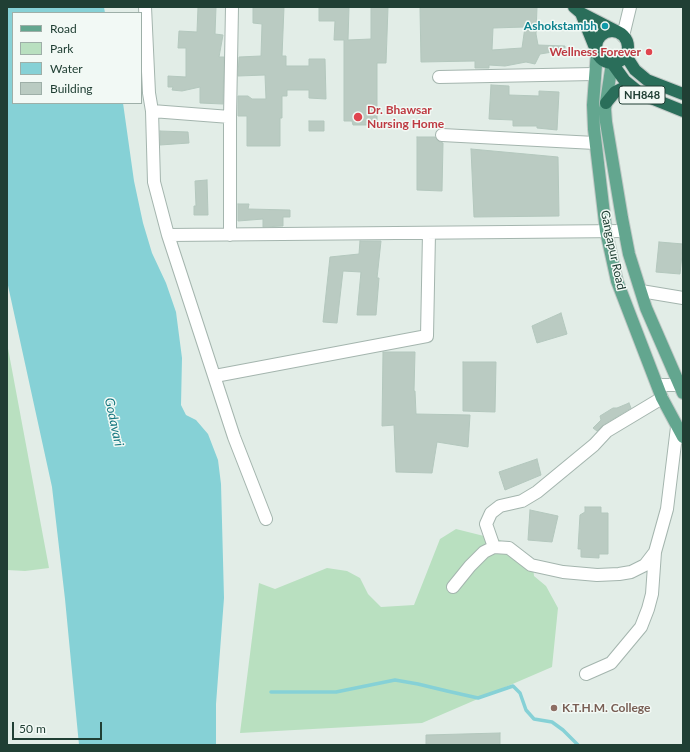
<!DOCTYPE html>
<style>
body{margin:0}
#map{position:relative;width:690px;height:752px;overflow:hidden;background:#e2ede7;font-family:Lato,sans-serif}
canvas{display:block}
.frame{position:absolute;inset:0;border:8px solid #203f34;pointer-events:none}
.legend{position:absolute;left:12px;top:12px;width:130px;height:92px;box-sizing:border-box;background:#f2f9f5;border:1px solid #9eafa8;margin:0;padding:5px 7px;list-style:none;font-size:12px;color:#203f34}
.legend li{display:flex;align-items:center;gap:8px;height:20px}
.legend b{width:20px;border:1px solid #9eafa8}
.scale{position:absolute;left:12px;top:722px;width:90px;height:18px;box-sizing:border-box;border:2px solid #203f34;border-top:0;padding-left:5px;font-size:12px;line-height:14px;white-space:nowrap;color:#203f34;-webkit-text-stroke:3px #f2f9f5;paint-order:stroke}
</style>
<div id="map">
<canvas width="690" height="752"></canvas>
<div class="frame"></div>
<ul class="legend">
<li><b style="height:5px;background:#63a68f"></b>Road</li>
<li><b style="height:11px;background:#b9e0c0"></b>Park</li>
<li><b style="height:11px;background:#86d1d6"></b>Water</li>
<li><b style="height:11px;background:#bacbc2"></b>Building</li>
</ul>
<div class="scale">50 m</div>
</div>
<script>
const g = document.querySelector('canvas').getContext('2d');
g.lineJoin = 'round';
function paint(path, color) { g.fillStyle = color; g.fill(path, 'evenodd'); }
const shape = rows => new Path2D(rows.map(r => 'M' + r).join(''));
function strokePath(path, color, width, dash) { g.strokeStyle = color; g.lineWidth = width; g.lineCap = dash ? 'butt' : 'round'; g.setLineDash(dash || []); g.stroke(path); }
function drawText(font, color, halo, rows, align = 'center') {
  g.font = font + ' Lato,sans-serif'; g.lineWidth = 3; g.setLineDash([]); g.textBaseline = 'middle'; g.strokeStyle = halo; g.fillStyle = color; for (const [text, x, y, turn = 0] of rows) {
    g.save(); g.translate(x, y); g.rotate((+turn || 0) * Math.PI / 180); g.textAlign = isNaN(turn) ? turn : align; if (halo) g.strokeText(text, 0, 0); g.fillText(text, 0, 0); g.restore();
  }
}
const green = shape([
 [7,343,49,568,25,571,7,570],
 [456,529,500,540,532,557,534,576,546,586,558,608,552,667,422,723,240,733,259,583,275,589,327,568,347,571,360,578,368,594,381,607,414,605,440,539]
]);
const water = shape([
 [7,7,104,7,105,13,13,13,13,103,123,103,134,181,143,223,152,253,166,283,176,312,182,358,181,405,186,415,196,420,208,434,218,460,221,484,224,598,216,704,216,745,79,745,65,599,52,487,7,281]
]);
const stream = shape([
 [271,692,336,692,395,680,418,684,447,691,478,698,513,686,520,693,526,710,534,719,552,722,563,730,578,745]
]);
const building = shape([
 [198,7,216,7,215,34,223,35,219,57,224,57,223,104,200,103,200,87,182,91,172,90,173,87,168,87,168,76,186,77,186,48,178,48,179,31,197,32,198,7],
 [253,7,284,7,282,56,286,56,286,66,309,66,309,59,325,59,326,99,309,98,309,90,287,90,287,96,282,96,282,118,280,118,280,146,247,146,247,116,238,116,238,96,248,96,252,99,266,99,265,75,238,76,239,57,261,56,262,24,253,23,253,7],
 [319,7,349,7,348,40,371,39,371,7,388,7,386,63,377,63,377,121,369,121,369,125,353,125,352,121,344,121,344,40,334,40,335,21,319,21,319,7],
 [420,7,537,7,536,34,538,45,565,46,565,50,540,54,535,64,526,62,505,66,489,65,489,68,475,68,475,61,421,62,420,7],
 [525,27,522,48,492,50,493,28,525,27],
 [491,85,509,86,509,95,539,96,539,91,559,92,557,130,537,128,537,126,513,126,513,120,489,119,491,85],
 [309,121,324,121,324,131,309,131,309,121],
 [160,131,188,132,189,143,160,145,160,131],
 [417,137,435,137,438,141,443,143,442,191,417,190,417,137],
 [471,149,558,157,559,216,474,217,471,149],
 [207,180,208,215,194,215,194,206,196,206,195,181,207,180],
 [238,204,249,204,248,209,290,210,290,217,283,217,283,226,263,227,263,219,238,221,238,204],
 [360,241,381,241,377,278,379,278,376,315,357,315,361,272,343,271,337,323,323,322,330,257,359,254,360,241],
 [659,242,683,244,680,274,656,272,659,242],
 [561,313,567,334,537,343,532,326,561,313],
 [383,352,415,352,414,391,415,391,416,414,470,415,468,447,437,442,432,473,396,472,394,425,382,426,383,352],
 [463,362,496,362,495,412,463,411,463,362],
 [629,403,631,408,603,425,597,431,593,428,601,420,600,416,613,408,617,408,629,403],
 [537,459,541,475,505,490,499,472,537,459],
 [585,507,601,507,601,513,608,513,608,554,599,554,599,558,581,557,581,549,578,549,580,515,585,512,585,507],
 [530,510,558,516,552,542,528,540,530,510],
 [500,733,500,745,426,745,426,735,500,733]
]);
const minor = shape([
 [145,7,149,93,152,111,154,182,168,235,624,231],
 [623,36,630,7],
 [439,77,594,74],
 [152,111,230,117,230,235],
 [230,117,232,7],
 [442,135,595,143],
 [168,235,234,437,266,519],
 [641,291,683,298],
 [215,376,427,336,429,233],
 [658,385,683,385],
 [494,547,486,524,491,513,500,506,522,501,537,492,594,445,607,431,662,398],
 [453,587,470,566,484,552,494,547,509,548,531,565,563,572,597,575,619,574,631,572,645,565,655,552,667,509,677,427],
 [586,674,611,663,641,627,648,609,652,594,655,552]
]);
const major = shape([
 [597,51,593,105,594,129,606,231,617,281,662,398,683,437],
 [612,63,605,109,606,122,622,218,629,254,646,308,683,393]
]);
const highway = shape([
 [574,7,581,13,618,32],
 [581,13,596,50],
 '596 47a16 16 0 1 1 32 0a16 16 0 1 1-32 0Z',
 [626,56,635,70,647,80,683,94],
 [612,63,625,81,641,94,683,111],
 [606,103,615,92,623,88,633,88]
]);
const markers = [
 [605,26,4,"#0f9aa8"],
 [649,52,4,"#e0444e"],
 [358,117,5,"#e0444e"],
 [554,708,4,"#8d6e63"]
];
const shields = [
 [642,95,46]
];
const shieldNames = [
 ["NH848",642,95]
];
const cultureNames = [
 ["Ashokstambh",597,26]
];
const healthNames = [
 ["Wellness Forever",641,52],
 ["Dr. Bhawsar",367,110,"left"],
 ["Nursing Home",367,124,"left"]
];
const streetNames = [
 ["Gangapur Road",613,250,78]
];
const educationNames = [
 ["K.T.H.M. College",562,708]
];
const waterNames = [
 ["Godavari",114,422,78]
];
paint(green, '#b9e0c0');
paint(water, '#86d1d6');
strokePath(stream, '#86d1d6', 3.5);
paint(building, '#bacbc2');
strokePath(building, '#b3c7bd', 1);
strokePath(minor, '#a4b5ae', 14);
strokePath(major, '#c1c9c6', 14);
strokePath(highway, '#c1c9c6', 14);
strokePath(minor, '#fff', 12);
strokePath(major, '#63a68f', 12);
strokePath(highway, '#2a6e5a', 12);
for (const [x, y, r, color] of markers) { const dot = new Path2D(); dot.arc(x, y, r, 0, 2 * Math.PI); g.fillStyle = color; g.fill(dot); strokePath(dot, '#f2f9f5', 1.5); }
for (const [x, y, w] of shields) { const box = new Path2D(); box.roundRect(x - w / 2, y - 9, w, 18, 3); g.fillStyle = '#f2f9f5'; g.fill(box); strokePath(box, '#203f34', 1); }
drawText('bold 11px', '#203f34', null, shieldNames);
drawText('bold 12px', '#0d838f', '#f2f9f5', cultureNames, 'right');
drawText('bold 12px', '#be3a42', '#f2f9f5', healthNames, 'right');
drawText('12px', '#203f34', '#f2f9f5', streetNames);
drawText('bold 12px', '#785e54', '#f2f9f5', educationNames, 'left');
drawText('italic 13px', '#167880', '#f2f9f5', waterNames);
</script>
